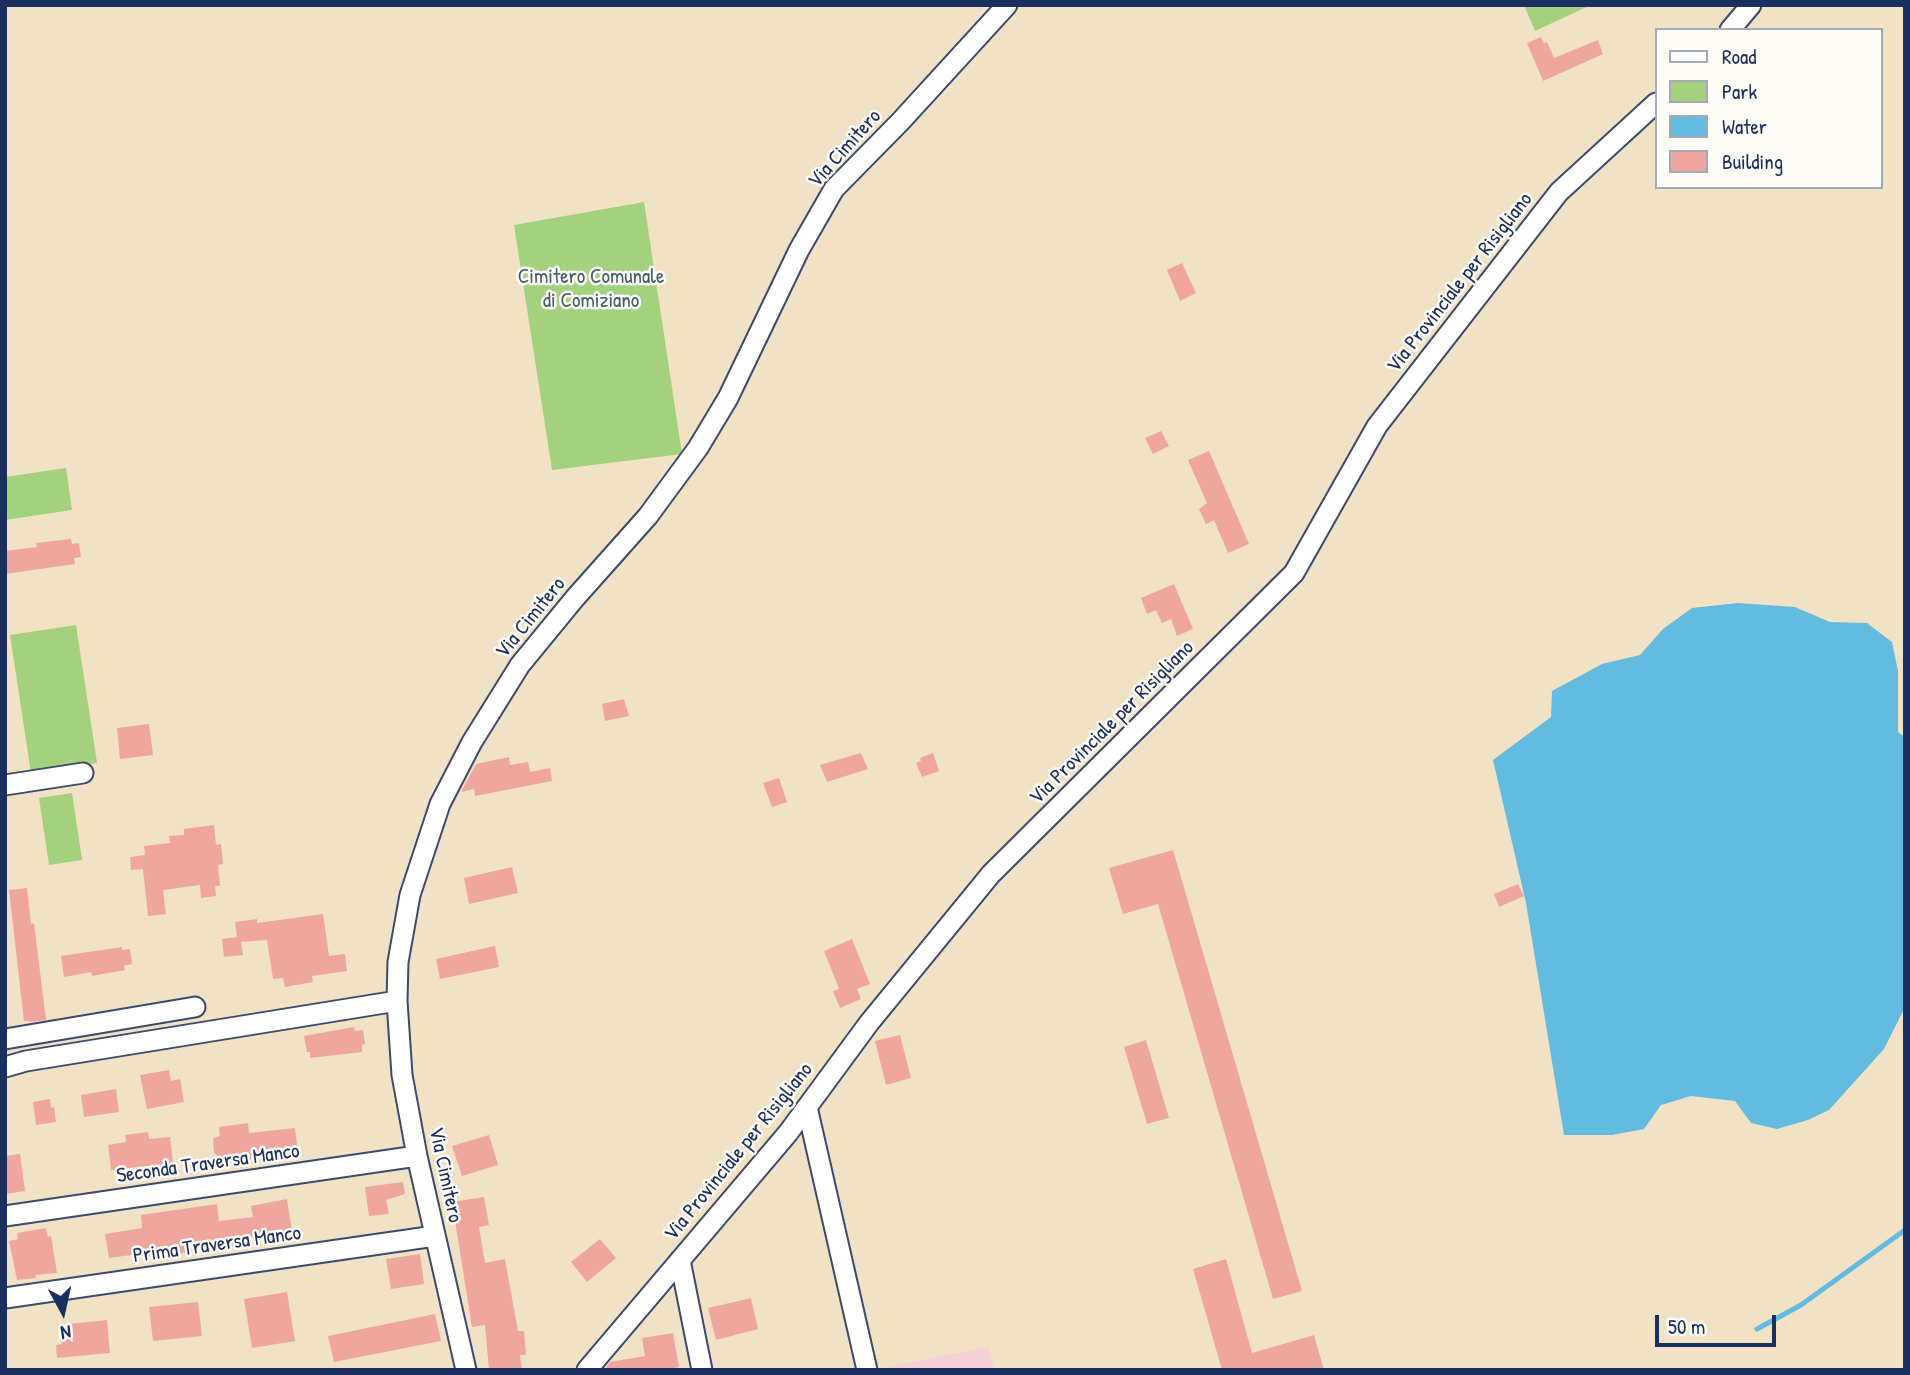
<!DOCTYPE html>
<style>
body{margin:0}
#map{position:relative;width:1910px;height:1375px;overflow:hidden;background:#f1e2c5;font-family:"Patrick Hand",sans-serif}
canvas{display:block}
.frame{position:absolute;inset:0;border:7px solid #1b2f5e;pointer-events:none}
.legend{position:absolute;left:1655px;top:28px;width:228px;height:161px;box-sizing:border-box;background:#fdfcf7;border:2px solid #a3aaba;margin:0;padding:9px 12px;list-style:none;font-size:21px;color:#1b2f5e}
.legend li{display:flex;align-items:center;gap:14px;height:35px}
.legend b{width:35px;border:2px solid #a3aaba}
.north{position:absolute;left:28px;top:1277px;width:70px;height:70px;-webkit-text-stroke:5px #fdfcf7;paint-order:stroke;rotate:172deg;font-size:19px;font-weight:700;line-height:28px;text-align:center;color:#1b2f5e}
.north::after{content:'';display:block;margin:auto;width:24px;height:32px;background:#1b2f5e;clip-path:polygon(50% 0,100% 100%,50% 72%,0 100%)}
.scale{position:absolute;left:1655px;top:1315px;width:121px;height:32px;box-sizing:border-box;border:4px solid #1b2f5e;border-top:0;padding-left:9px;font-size:21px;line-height:24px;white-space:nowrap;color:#1b2f5e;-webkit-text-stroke:5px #fdfcf7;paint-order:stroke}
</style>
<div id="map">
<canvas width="1910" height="1375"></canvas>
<div class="frame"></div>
<ul class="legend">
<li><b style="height:9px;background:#fff"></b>Road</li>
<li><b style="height:19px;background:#a4d17e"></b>Park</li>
<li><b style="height:19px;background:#63bce0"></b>Water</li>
<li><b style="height:19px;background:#efa69f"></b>Building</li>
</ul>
<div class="north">N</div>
<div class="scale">50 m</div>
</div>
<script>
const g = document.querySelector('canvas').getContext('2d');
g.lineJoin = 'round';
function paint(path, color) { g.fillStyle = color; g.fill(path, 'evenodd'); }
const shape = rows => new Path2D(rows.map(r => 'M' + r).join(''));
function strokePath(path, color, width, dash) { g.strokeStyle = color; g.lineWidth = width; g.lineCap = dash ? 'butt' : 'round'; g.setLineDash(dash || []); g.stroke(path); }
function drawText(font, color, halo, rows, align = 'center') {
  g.font = font + ' "Patrick Hand",sans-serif'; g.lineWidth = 5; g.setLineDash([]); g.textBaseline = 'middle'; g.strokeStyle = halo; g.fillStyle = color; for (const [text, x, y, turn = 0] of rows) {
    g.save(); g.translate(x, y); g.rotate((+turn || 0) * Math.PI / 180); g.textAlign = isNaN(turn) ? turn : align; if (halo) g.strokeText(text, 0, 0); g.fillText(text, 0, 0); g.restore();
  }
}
const built = shape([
 [988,1347,994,1370,874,1370]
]);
const green = shape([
 [1524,5,1591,5,1535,31],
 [644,202,682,454,552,470,514,225],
 [66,468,72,510,5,520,5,477],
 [76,625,97,763,31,773,10,635],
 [72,793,82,860,49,865,39,798]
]);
const water = shape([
 [1738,603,1795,607,1830,622,1867,623,1892,642,1898,671,1898,732,1905,737,1905,822,1903,825,1905,833,1905,1007,1884,1049,1829,1110,1808,1120,1777,1129,1751,1123,1735,1101,1691,1096,1661,1105,1644,1129,1612,1135,1564,1135,1526,903,1493,760,1551,717,1552,691,1602,664,1640,655,1663,629,1692,608]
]);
const stream = shape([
 [1757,1329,1801,1305,1905,1230]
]);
const building = shape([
 [1541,37,1544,43,1547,42,1554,58,1598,40,1603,54,1543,81,1527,43],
 [1182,263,1196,293,1180,301,1167,270],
 [1161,431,1169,446,1153,454,1145,438],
 [1209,451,1249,544,1228,553,1214,520,1206,524,1199,509,1207,503,1188,460],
 [71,539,72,544,79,543,81,557,74,558,75,564,5,574,5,551,37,547,36,543],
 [1174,584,1193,629,1177,636,1171,619,1162,623,1156,610,1147,614,1141,598],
 [624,699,629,716,605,721,602,704],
 [149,724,153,755,120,759,117,728],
 [861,753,868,769,827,782,820,765],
 [933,753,939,771,922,777,916,763,921,761,920,758],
 [509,757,510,765,528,762,530,772,550,768,552,781,475,796,474,789,461,792,476,764],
 [779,778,787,802,772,807,763,783],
 [214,825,216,845,221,844,223,864,218,865,220,886,215,886,216,896,201,898,200,885,163,890,166,914,148,916,143,869,131,870,130,857,145,855,144,846,170,843,169,836,184,835,184,829],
 [1173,850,1302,1291,1273,1299,1158,904,1123,914,1109,868],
 [512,867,518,893,469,904,464,878],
 [1518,884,1524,896,1499,907,1494,894],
 [27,888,31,924,34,923,46,1020,30,1022,29,1021,24,1021,9,890],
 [323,914,329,956,345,954,347,971,312,976,313,982,285,987,283,978,273,979,267,940,241,942,243,955,224,957,222,939,237,937,235,922,257,919,257,923],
 [852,939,870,984,857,989,861,999,840,1008,833,991,839,989,824,951],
 [495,946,499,967,440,979,436,959],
 [122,947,122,950,130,949,132,964,124,966,125,970,92,976,91,972,64,977,61,956],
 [354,1027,355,1031,363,1030,365,1044,362,1045,362,1052,310,1058,310,1052,307,1052,304,1036],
 [900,1035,911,1078,886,1085,875,1041],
 [1146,1040,1169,1118,1147,1124,1124,1047],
 [169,1070,171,1081,180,1079,184,1102,147,1109,140,1075],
 [116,1089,119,1112,84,1117,81,1095],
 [50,1099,51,1108,54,1107,56,1122,36,1125,33,1102],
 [248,1123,249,1133,295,1128,298,1153,226,1163,225,1156,218,1157,214,1152,213,1138,220,1136,219,1127],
 [148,1132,149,1139,170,1137,173,1163,111,1170,108,1145,126,1142,125,1135],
 [489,1135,498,1165,462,1176,452,1146],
 [20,1154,25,1191,5,1194,5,1156],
 [403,1182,405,1194,386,1200,389,1214,369,1216,365,1187],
 [484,1197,489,1225,479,1227,485,1263,505,1259,518,1331,524,1331,526,1355,520,1355,522,1369,489,1370,485,1325,472,1327,452,1202],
 [287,1199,292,1231,236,1240,237,1245,147,1258,146,1253,109,1258,105,1234,142,1228,141,1215,217,1204,219,1221,253,1217,251,1206],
 [46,1228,48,1237,51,1236,57,1273,35,1275,36,1278,17,1280,9,1241,18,1239,17,1233],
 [600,1239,616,1258,587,1282,571,1262],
 [420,1254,424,1284,391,1289,386,1259],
 [1226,1259,1252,1353,1314,1335,1324,1370,1222,1370,1193,1269],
 [287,1292,295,1341,252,1348,244,1299],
 [751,1298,758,1329,716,1340,708,1308],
 [198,1302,202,1336,153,1341,149,1307],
 [435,1314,441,1341,334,1362,328,1336],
 [107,1320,110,1353,57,1358,56,1345,62,1344,60,1325],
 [673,1333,679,1367,663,1370,605,1370,610,1362,645,1356,642,1338]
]);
const minor = shape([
 [1730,30,1751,5],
 [5,785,83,773],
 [5,1039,195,1007],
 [5,1067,26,1061,397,1001],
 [807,1107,867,1370],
 [5,1216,417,1156],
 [680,1260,702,1370],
 [5,1298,435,1236],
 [466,1370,417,1156,402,1075,397,1001,398,962,410,895,440,804,472,742,520,665,575,598,648,516,698,448,728,398,799,250,834,189,900,122,1007,5],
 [587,1370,788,1133,869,1023,991,874,1294,573,1377,426,1559,192,1656,103]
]);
const streetNames = [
 ["Via Cimitero",845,149,-48],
 ["Via Provinciale per Risigliano",1460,283,-52],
 ["Via Cimitero",531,618,-51],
 ["Via Provinciale per Risigliano",1112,723,-45],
 ["Via Provinciale per Risigliano",739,1152,-51],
 ["Seconda Traversa Manco",208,1164,-8],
 ["Via Cimitero",445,1175,78],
 ["Prima Traversa Manco",217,1245,-8]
];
const parkNames = [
 ["Cimitero Comunale",591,277],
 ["di Comiziano",591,301]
];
paint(built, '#f6cfd7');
paint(green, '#a4d17e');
paint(water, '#63bce0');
strokePath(stream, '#63bce0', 5);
paint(building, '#efa69f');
strokePath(minor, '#3b4a6d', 23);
strokePath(minor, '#fff', 19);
drawText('21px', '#1b2f5e', '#fdfcf7', streetNames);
drawText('21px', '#446068', '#fdfcf7', parkNames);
</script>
